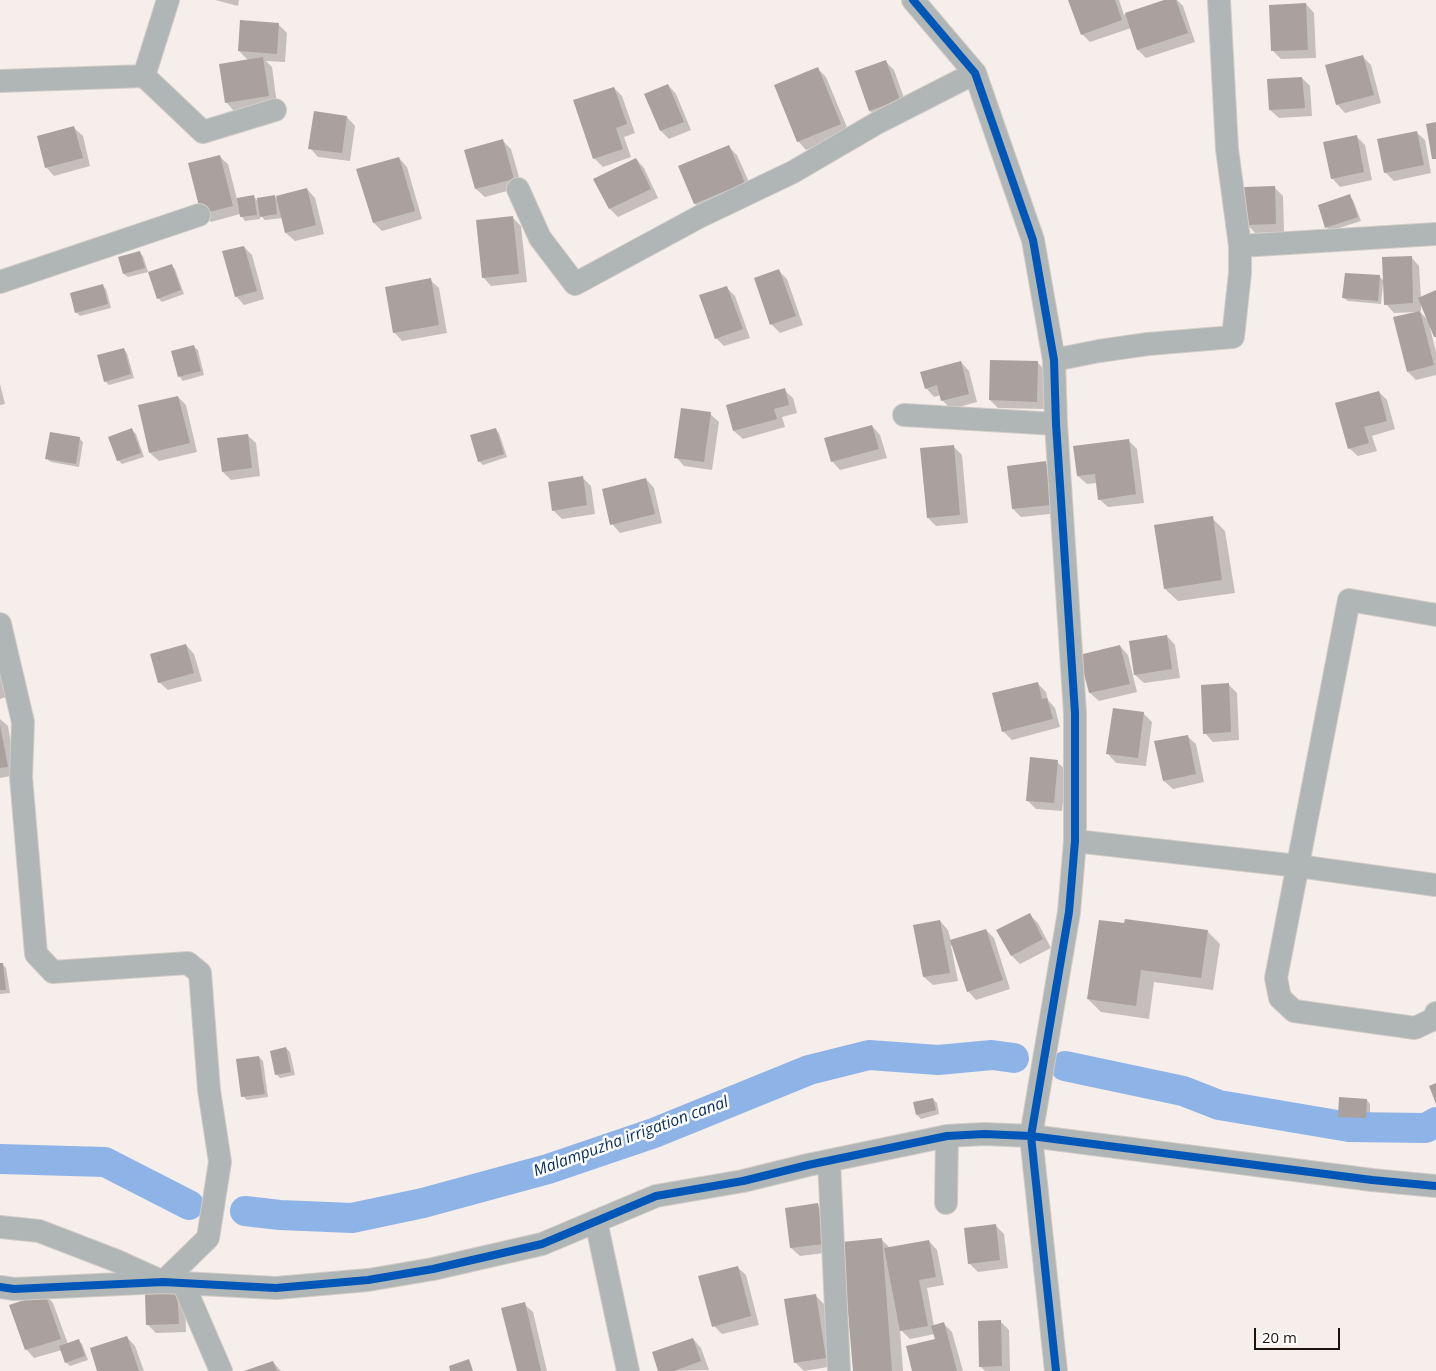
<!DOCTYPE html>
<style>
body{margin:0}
#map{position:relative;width:1436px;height:1371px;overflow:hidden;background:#f6eeeb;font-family:"Open Sans",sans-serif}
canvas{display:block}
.scale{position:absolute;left:1254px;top:1328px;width:86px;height:22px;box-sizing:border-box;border:2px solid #1d120c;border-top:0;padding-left:6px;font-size:15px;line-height:18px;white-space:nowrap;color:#1d120c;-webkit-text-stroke:4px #fff;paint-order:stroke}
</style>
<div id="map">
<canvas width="1436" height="1371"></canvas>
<div class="scale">20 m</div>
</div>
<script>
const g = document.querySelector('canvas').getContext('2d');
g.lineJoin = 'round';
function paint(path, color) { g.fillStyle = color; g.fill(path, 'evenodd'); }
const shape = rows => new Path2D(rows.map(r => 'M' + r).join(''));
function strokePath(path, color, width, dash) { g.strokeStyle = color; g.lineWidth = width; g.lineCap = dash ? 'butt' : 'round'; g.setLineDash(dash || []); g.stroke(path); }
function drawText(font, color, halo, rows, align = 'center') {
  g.font = font + ' "Open Sans",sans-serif'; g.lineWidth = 5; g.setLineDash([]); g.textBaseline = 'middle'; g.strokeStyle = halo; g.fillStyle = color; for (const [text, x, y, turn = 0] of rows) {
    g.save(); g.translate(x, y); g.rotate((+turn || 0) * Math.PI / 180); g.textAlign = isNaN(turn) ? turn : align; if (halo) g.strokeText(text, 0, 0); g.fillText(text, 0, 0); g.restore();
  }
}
const shadow = shape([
 [215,0,239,0,238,6],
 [1070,0,1119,0,1124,15,1168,0,1177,0,1183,6,1195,42,1146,58,1138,50,1131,28,1090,42,1082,34],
 [1306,4,1314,13,1316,58,1281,59,1273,51],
 [278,24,287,33,285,62,266,61,272,67,277,104,234,111,226,102,248,60,239,51],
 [1363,57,1371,65,1381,103,1345,113,1337,104],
 [886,62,894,70,908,109,879,119,870,111,857,72],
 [818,69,826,77,849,132,806,150,798,141],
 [1302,78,1310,86,1312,116,1279,118,1270,110],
 [668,85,676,94,691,130,669,139,661,131,646,94],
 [614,88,622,96,635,133,624,137,631,157,603,167,594,158],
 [347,117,355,126,350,161,318,157,310,148],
 [74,128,83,136,90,166,54,176,46,167],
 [1416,132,1425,140,1431,173,1394,181,1385,172],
 [1356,136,1365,145,1372,180,1340,187,1332,178],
 [503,141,511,149,522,187,485,197,476,189,466,151],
 [728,146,737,155,753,191,703,212,695,204,680,167],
 [219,156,228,164,237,199,253,196,259,202,274,196,278,200,307,189,315,198,324,234,295,241,286,233,283,218,265,220,260,215,260,219,245,221,240,214,211,222,202,213],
 [399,158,407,167,422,219,382,231,374,223],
 [636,159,644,168,658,198,618,217,610,209,595,179],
 [1274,187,1283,196,1284,232,1255,233,1247,224],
 [1349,196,1353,200,1361,221,1330,231,1327,227],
 [513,218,521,226,527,282,491,286,483,277],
 [244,247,252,255,264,299,244,305,236,296],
 [139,252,143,256,148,272,128,277,124,274],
 [1411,257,1419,266,1421,298,1436,292,1436,337,1432,328,1430,328,1436,352,1436,375,1416,380,1408,372,1417,312,1394,313,1386,304,1385,283,1383,283,1381,304,1348,301,1344,298,1379,276,1385,282],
 [1421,302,1429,321,1419,311,1421,311],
 [171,265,175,269,184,294,162,302,158,298],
 [778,270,787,279,803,325,780,333,772,325,756,279],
 [430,280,439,288,447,333,402,341,394,332],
 [102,285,106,289,111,308,80,316,76,312],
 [726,287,735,296,750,338,724,346,716,338],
 [194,347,198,350,204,375,183,381,180,377,173,352],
 [124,349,127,353,134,378,109,385,105,381],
 [961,362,969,371,977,402,951,409,942,400,941,395,934,397,926,388],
 [1037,362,1046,371,1045,409,998,408,990,400],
 [0,384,5,404,0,405],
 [784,390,793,398,797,413,782,417,785,427,743,439,734,431,727,406],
 [1379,392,1387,400,1395,429,1372,436,1377,451,1358,456,1349,448],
 [178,397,186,405,197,452,159,461,150,453],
 [710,414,719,422,712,470,684,466,676,457],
 [872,426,880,435,887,458,840,470,832,461],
 [495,429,499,433,507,457,483,465,479,461],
 [132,430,136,434,144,457,122,464,118,460],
 [247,435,256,443,260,476,231,480,223,472,218,439],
 [79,438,83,442,79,467,51,462,47,459],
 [1128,440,1137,449,1144,503,1108,507,1099,499,1097,483,1087,484,1078,476,1075,447],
 [953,446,962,455,968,523,936,526,928,518],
 [1045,462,1054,471,1059,513,1021,517,1013,509],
 [582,477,591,486,595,514,562,519,554,511],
 [646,479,654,488,662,523,620,533,612,524],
 [1212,518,1225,531,1235,593,1178,601,1165,589],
 [1167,636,1175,645,1180,678,1144,683,1135,675],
 [186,645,194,654,202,681,168,690,159,682],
 [1120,646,1128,655,1137,692,1099,701,1090,693,1081,656],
 [0,662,15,694,0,699],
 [1037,683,1046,692,1048,700,1055,708,1060,727,1012,740,1003,731],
 [1228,684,1237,693,1239,740,1213,742,1205,733],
 [1143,713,1152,722,1146,766,1116,763,1108,754],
 [0,719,8,726,16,775,0,778],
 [1187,736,1196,744,1204,782,1173,789,1164,781],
 [1057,762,1066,770,1062,811,1036,809,1027,800],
 [1029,914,1038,923,1051,948,1020,964,1012,956,998,931],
 [940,921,948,930,951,941,986,930,994,938,1010,989,976,1000,968,991,953,945,951,946,958,981,933,985,924,977],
 [1207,931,1220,944,1213,990,1154,982,1149,1019,1101,1012,1088,999],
 [0,964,2,964,6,968,10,993,0,994],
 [286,1048,290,1052,295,1075,280,1078,276,1074],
 [259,1057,263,1061,268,1097,247,1100,243,1096],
 [933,1099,937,1103,939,1114,921,1119,917,1115],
 [1367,1100,1370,1104,1370,1122,1343,1120,1339,1117],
 [818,1205,826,1213,832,1252,800,1256,791,1248,786,1209],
 [996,1226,1004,1234,1008,1268,978,1272,969,1263],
 [882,1240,890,1248,929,1241,937,1250,944,1285,927,1288,934,1326,944,1324,952,1332,963,1371,914,1371,936,1340,935,1334,910,1339,900,1329,903,1371,855,1371],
 [737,1267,746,1275,759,1325,722,1334,714,1326],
 [176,1293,185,1301,186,1332,156,1333,148,1325,146,1294],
 [45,1294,53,1303,68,1344,78,1340,82,1344,88,1360,70,1366,66,1362,62,1350,34,1358,26,1349],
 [815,1295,824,1304,834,1366,804,1371,795,1362],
 [524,1304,533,1312,547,1371,518,1371],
 [1001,1322,1009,1330,1010,1371,985,1371,981,1367],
 [127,1337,135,1346,144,1371,99,1371],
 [693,1339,701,1348,709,1370,660,1371],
 [273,1362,281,1371,247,1371]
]);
const canal = shape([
 [1065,1066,1183,1091,1219,1105,1349,1127,1426,1128,1436,1122],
 [0,1159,105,1162,189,1205],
 [245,1211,280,1215,352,1218,423,1203,548,1169,654,1133,809,1070,869,1055,938,1060,992,1055,1014,1058]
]);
const building = shape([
 [1068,0,1115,0,1122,20,1081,35],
 [1164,0,1176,0,1188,33,1137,50,1125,13],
 [1306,3,1308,50,1271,51,1269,5],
 [240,20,279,23,277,54,238,51],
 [1363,55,1374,95,1336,105,1325,65],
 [263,57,269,96,225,103,219,64],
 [886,60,900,100,869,111,855,71],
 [818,67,841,124,797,142,774,85],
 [1302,77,1305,108,1269,110,1267,79],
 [668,84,684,122,660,131,644,94],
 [614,87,627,124,616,128,623,149,593,159,573,100],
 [314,111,347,116,342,153,308,149],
 [1436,122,1436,159,1432,159,1426,124],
 [74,126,83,158,45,168,37,136],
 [1417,131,1424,165,1384,173,1377,139],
 [1357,135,1364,172,1331,179,1323,142],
 [503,139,514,179,475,189,464,150],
 [729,145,745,183,694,204,678,166],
 [220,155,233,206,201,214,188,163],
 [399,157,415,211,373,223,356,169],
 [636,158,651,189,609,209,593,179],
 [1275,186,1276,224,1246,225,1244,187],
 [307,188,316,225,285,233,276,196],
 [1350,194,1358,217,1325,228,1318,205],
 [254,195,257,215,240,217,237,198],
 [275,195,277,214,260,217,257,198],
 [513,216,519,274,482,278,476,220],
 [244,246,257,291,235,297,222,251],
 [140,251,145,268,123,274,118,257],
 [1412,256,1413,303,1384,305,1382,257],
 [172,264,181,290,157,299,148,272],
 [779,269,796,316,770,325,754,278],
 [1345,273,1380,275,1378,301,1342,298],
 [431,278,439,325,393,333,385,287],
 [103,284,108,304,75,313,70,293],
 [727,286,743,329,715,339,699,295],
 [1436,290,1436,337,1434,337,1418,298],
 [1420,311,1434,365,1407,372,1393,317],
 [194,345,201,371,178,377,171,351],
 [124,348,131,374,104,382,97,355],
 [990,360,1038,361,1037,402,989,400],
 [961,361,969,394,941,401,937,385,925,389,920,372],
 [785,388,789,405,774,409,777,419,733,431,726,405],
 [1379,391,1387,421,1364,427,1369,443,1348,449,1335,403],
 [178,396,190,443,149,453,138,405],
 [681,408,711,412,704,462,674,458],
 [872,425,879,449,831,462,824,438],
 [132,428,141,453,117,461,108,437],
 [496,428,504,454,478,462,470,435],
 [50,432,80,437,76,464,45,459],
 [248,434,252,468,222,472,217,438],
 [1129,439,1136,494,1098,500,1095,474,1077,476,1073,446],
 [954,445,960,515,927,518,920,448],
 [1046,461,1051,505,1012,509,1007,466],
 [583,476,587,505,552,511,548,482],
 [646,478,655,514,610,525,602,489],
 [1213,516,1222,580,1164,589,1154,525],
 [1167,635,1172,669,1134,675,1129,641],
 [186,644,194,673,158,683,150,654],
 [1120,645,1130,684,1089,693,1079,655],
 [1038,682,1042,699,1047,698,1053,719,1002,732,992,693],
 [1229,683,1231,732,1203,734,1201,685],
 [1113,708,1144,712,1138,758,1106,754],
 [0,725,8,767,0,768],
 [1188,735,1196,774,1163,781,1154,741],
 [1030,757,1058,760,1054,803,1026,801],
 [1030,913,1043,939,1011,956,996,930],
 [1125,919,1208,930,1201,978,1141,970,1136,1006,1087,999,1099,920,1124,923],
 [940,920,950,973,923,977,913,925],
 [986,929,1003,980,967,992,950,940],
 [0,963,3,963,6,990,0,990],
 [286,1047,291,1072,275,1075,270,1051],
 [259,1056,265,1094,241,1097,236,1059],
 [1436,1083,1436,1104,1429,1086],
 [1339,1097,1367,1099,1366,1118,1338,1117],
 [933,1098,936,1110,916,1115,913,1102],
 [818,1203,824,1244,790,1248,785,1208],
 [996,1224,1000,1260,968,1264,964,1228],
 [882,1238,892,1371,853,1371,842,1242],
 [929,1240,936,1277,919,1280,928,1326,900,1331,884,1248],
 [738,1266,751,1316,712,1327,698,1276],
 [177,1291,179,1324,146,1325,145,1293],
 [45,1293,61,1339,25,1350,9,1305],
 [816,1294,826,1358,794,1363,784,1299],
 [525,1302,541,1371,517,1371,501,1308],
 [1001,1320,1002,1366,979,1367,978,1321],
 [944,1322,957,1371,912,1371,906,1346,935,1339,931,1326],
 [127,1336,139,1371,97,1371,90,1348],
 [693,1338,701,1361,674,1371,658,1371,652,1352],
 [79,1339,85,1356,65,1363,59,1346],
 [469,1359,473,1371,450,1371,449,1366],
 [273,1361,277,1371,244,1371]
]);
const minor = shape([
 [913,0,975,73,1033,240,1054,360,1056,424,1075,713,1075,841,1069,912,1031,1136,1056,1371],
 [1219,0,1227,149,1240,246],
 [144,76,168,0],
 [0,81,144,76,203,132,275,110],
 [518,189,540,238,575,284,699,217,793,172,877,123,975,73],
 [0,282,199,215],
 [1054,360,1099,351,1148,344,1233,337,1240,273,1240,246,1436,234],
 [904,415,1056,424],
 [1436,615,1349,600,1276,978,1280,998,1294,1011,1415,1028,1434,1019,1436,1013],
 [0,624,23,722,21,777,36,954,53,972,188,963,200,973,209,1090,220,1162,208,1238,163,1282,117,1261,39,1231,0,1227],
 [1075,841,1298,866,1436,885],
 [829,1161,839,1371],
 [946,1203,947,1136],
 [596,1221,628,1371],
 [183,1283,221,1371],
 [0,1287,14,1289,163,1282,276,1288,368,1280,433,1269,542,1244,656,1196,743,1181,808,1165,947,1136,984,1134,1031,1136,1372,1180,1436,1186]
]);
const cycleway = shape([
 [913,0,975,73,1033,240,1054,360,1056,424,1075,713,1075,841,1069,912,1031,1136,1056,1371],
 [0,1287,14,1289,163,1282,276,1288,368,1280,433,1269,542,1244,656,1196,743,1181,808,1165,947,1136,984,1134,1031,1136,1372,1180,1436,1186]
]);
const waterNames = [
 ["Malampuzha irrigation canal",631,1137,-20]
];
paint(shadow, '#0003');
strokePath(canal, '#8eb3e7', 30);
paint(building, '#aaa09d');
strokePath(minor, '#d2ccc8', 24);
strokePath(minor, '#b0b5b5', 22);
strokePath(cycleway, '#0057b8', 8);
drawText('italic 16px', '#052c5b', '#fff', waterNames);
</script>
